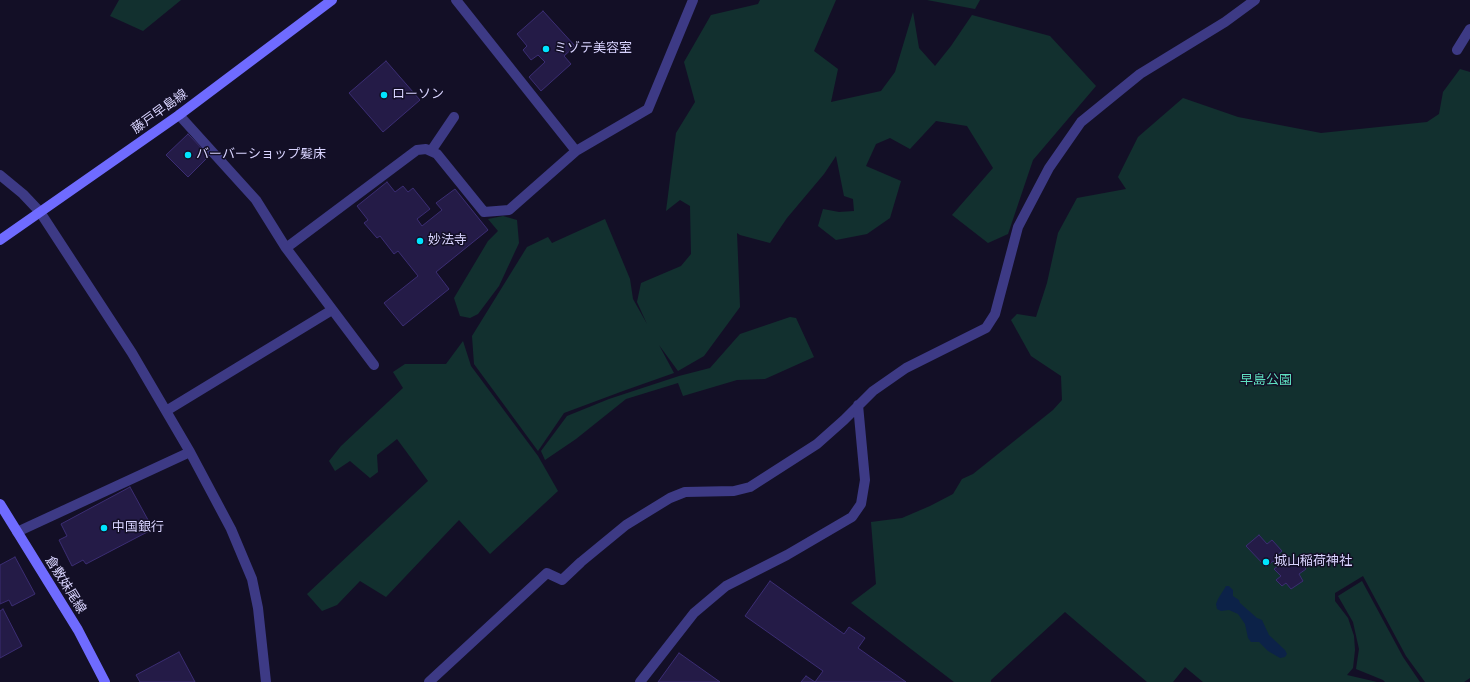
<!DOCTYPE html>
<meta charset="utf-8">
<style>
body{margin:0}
canvas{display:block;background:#130f26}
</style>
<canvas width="1470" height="682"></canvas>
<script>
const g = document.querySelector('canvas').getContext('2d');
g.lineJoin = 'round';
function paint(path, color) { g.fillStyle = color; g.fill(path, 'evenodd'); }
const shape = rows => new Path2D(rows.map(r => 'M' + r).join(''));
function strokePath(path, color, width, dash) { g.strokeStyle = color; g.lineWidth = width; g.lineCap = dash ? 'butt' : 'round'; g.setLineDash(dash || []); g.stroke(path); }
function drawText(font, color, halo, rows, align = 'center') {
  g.font = font + ' "Roboto Condensed","Noto Sans JP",sans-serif'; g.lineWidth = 3; g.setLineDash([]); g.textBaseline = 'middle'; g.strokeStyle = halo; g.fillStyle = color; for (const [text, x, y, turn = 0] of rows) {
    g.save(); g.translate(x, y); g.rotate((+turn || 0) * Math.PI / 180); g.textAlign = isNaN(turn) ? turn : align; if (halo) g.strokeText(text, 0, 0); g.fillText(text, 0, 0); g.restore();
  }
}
const green = shape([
 [119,0,181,0,143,31,110,16],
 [760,0,836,0,814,51,838,69,831,102,881,91,895,72,913,12,919,48,935,66,951,46,972,15,1050,36,1096,86,1033,160,1008,234,988,243,952,215,993,168,967,126,936,121,910,149,890,138,876,144,866,166,901,181,890,218,867,234,836,240,818,226,823,209,839,212,854,211,853,199,844,196,836,156,824,174,787,218,770,243,740,235,737,233,740,307,704,356,678,371,659,345,674,373,623,391,564,413,538,451,474,364,472,336,527,247,548,237,552,243,605,219,630,279,633,299,647,324,637,302,641,283,681,266,691,254,690,206,680,200,666,211,676,133,695,102,684,62,711,15,758,4],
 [927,0,980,0,975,9],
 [1460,69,1470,72,1470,678,1464,682,1425,682,1406,656,1363,576,1335,593,1335,601,1348,618,1354,636,1355,650,1353,668,1347,675,1377,682,1203,682,1185,667,1173,682,1147,682,1065,612,991,680,991,682,954,682,851,603,876,584,871,522,902,518,930,506,953,494,962,479,973,474,1053,410,1062,400,1061,376,1031,356,1011,320,1017,314,1036,317,1047,283,1058,233,1077,198,1126,189,1118,177,1138,137,1183,98,1238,117,1321,133,1427,122,1439,114,1443,92],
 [503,216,517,220,519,243,499,286,478,314,470,318,460,316,454,298,488,241,498,231,488,219],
 [790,317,796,318,814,357,765,379,737,380,683,396,678,383,626,399,576,439,545,460,541,451,567,416,609,399,679,376,710,368,740,334],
 [463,341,471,366,538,456,558,491,490,554,459,520,386,597,360,581,337,605,322,611,307,594,428,481,397,439,377,455,378,472,370,478,350,461,335,471,329,461,341,446,403,388,393,372,405,364,446,364],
 [1362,581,1403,657,1420,682,1385,682,1383,680,1356,669,1359,649,1353,622,1338,596]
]);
const water = shape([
 [1226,586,1229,586,1233,590,1233,596,1239,600,1240,603,1257,618,1262,620,1269,635,1285,650,1287,654,1285,657,1280,658,1268,651,1259,642,1251,642,1248,638,1245,624,1238,614,1229,610,1221,611,1217,609,1216,604,1218,599]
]);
const building = shape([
 [543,11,575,46,564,56,571,64,541,91,529,77,545,62,538,55,531,60,523,50,527,46,517,34,543,11],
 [386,61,420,100,383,132,349,93,386,61],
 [188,134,209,156,188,177,166,155,188,134],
 [387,182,395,192,403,186,408,192,413,188,430,209,417,219,422,226,442,210,436,203,455,189,488,230,436,272,449,289,403,326,384,303,418,276,398,251,394,254,380,236,377,238,364,223,368,220,357,206,387,182],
 [130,487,153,529,86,564,83,560,72,566,59,540,67,536,61,524,130,487],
 [1259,535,1267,544,1272,540,1282,551,1276,556,1283,562,1288,558,1292,563,1298,558,1306,569,1299,574,1303,581,1291,589,1286,583,1282,586,1276,580,1281,576,1274,569,1278,566,1273,561,1266,567,1246,546,1259,535],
 [15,557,35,594,12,606,9,600,0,604,0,565,15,557],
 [770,581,844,634,849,627,865,638,858,648,906,682,815,682,823,671,745,616,770,581],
 [3,609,22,646,0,658,0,611,3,609],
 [179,652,195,682,140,682,136,675,179,652],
 [679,653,720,682,658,682,679,653],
 [806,676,815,682,801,682,806,676]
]);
const street = shape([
 [456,0,576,151],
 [1457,50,1470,29],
 [179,115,256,200,286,248],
 [431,151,454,117],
 [0,175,23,194,40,212,132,353,190,452,231,529,252,579,258,608,266,682],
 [374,365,286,248,417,150,426,149,437,154,484,212,509,210,576,151,648,109,693,0],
 [166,411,332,310],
 [17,532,190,452],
 [429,682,547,573,562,580,581,562,626,525,670,498,685,492,734,491,750,487,817,444,844,420,873,391,906,368,986,328,995,314,1018,227,1049,168,1081,122,1140,74,1225,22,1255,0],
 [640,682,694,613,726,586,787,555,852,517,861,504,865,480,858,405]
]);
const secondary = shape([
 [0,240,179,115,332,0],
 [0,504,78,630,105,682]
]);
const markers = [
 [546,49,4,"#00e5ff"],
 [384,95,4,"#00e5ff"],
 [188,155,4,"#00e5ff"],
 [420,241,4,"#00e5ff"],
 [104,528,4,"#00e5ff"],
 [1266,562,4,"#00e5ff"]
];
const poiNames = [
 ["ミゾテ美容室",554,49],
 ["ローソン",392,95],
 ["バーバーショップ髪床",196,155],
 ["妙法寺",428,241],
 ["中国銀行",112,528],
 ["城山稲荷神社",1274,562]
];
const streetNames = [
 ["藤戸早島線",160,112,-36],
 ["倉敷妹尾線",65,585,58]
];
const parkNames = [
 ["早島公園",1266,381]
];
paint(green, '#12302f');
paint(water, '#0c2248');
paint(building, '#241b47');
strokePath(building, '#3b2d73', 1);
strokePath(street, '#3d3a85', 10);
strokePath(secondary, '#6f6bff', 10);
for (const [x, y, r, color] of markers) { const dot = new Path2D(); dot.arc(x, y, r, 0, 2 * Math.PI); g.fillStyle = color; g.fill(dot); strokePath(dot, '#130f26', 1.5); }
drawText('13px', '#d9d4ff', '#130f26', poiNames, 'left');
drawText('13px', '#d9d4ff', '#130f26', streetNames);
drawText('13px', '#5fe0c0', '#130f26', parkNames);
</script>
